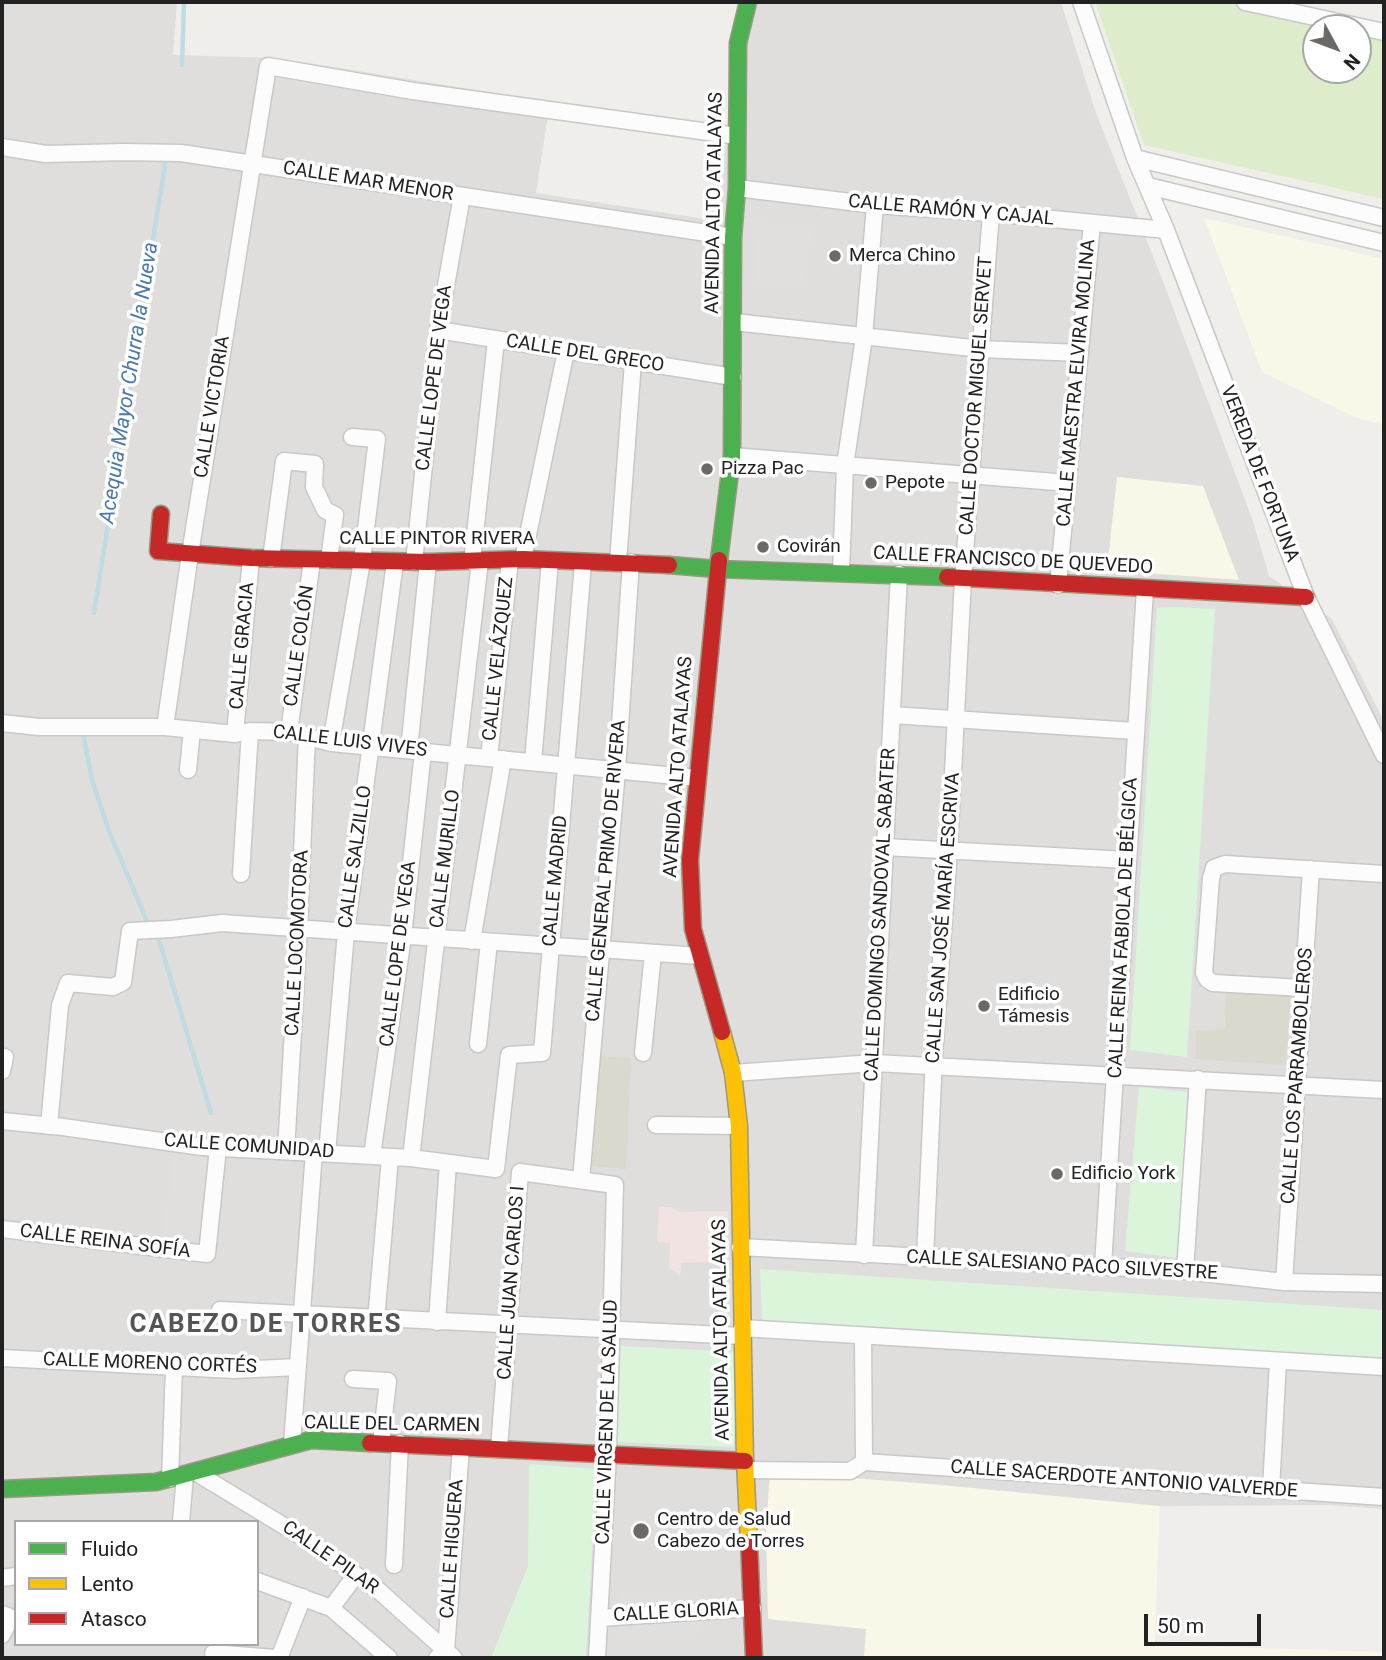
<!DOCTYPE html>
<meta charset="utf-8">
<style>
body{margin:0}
#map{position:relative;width:1386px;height:1660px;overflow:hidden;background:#f0eeeb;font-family:Roboto,sans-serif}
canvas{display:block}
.frame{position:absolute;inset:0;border:4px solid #222;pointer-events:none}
.legend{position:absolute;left:14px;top:1520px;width:245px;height:126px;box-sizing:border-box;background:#fff;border:2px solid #a7a7a7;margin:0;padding:9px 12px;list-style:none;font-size:21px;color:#222}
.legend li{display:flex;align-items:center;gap:14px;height:35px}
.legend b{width:35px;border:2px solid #a7a7a7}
.north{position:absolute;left:1302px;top:14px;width:70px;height:70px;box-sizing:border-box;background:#fff;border:2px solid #a7a7a7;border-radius:50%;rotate:131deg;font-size:19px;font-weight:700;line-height:28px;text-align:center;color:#222}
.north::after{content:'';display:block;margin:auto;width:24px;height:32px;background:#6a6968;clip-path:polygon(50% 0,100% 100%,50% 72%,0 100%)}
.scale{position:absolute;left:1144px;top:1614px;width:117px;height:32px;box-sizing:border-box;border:4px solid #222;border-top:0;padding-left:9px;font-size:21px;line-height:24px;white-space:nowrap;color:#222;-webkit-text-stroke:5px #fff;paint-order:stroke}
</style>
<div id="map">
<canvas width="1386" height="1660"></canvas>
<div class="frame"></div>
<ul class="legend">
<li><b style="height:9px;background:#4caf50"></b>Fluido</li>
<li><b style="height:9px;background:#ffc107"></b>Lento</li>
<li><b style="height:9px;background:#c62828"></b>Atasco</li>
</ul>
<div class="north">N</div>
<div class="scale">50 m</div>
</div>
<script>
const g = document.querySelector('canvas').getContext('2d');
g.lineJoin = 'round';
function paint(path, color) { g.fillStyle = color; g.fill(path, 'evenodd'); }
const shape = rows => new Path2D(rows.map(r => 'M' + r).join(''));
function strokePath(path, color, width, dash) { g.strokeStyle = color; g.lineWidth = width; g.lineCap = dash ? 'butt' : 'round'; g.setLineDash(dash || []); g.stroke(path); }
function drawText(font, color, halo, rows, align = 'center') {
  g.font = font + ' Roboto,sans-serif'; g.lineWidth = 7; g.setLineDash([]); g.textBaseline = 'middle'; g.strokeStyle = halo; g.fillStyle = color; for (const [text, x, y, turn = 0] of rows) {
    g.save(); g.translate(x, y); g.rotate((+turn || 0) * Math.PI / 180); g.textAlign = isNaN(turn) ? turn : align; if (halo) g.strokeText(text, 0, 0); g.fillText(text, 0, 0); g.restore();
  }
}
const residential = shape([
 [2,2,177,2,173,55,278,58,550,102,536,193,719,221,737,2,1061,2,1096,113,1164,284,1253,521,1269,576,1332,619,1384,721,1384,1509,1328,1505,1160,1506,1155,1641,1251,1652,1360,1658,2,1658],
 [16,1522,257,1522,257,1644,16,1644]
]);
const commercial = shape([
 [659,1207,670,1207,680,1212,728,1211,727,1261,681,1263,680,1276,669,1268,670,1243,657,1242]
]);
const education = shape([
 [1204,218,1384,259,1384,425,1357,418,1262,372],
 [1117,477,1203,486,1239,580,1107,570],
 [770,1472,931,1484,1160,1506,1155,1642,1196,1646,1384,1652,1384,1658,864,1658,866,1629,768,1619,766,1529]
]);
const construction = shape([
 [1226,987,1291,992,1286,1065,1195,1059,1197,1031,1225,1029],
 [598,1056,631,1058,626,1169,590,1166]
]);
const grass = shape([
 [1095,2,1273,2,1353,28,1316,28,1316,70,1358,70,1358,30,1384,38,1384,199,1144,145]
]);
const park = shape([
 [1177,607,1215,609,1187,1057,1130,1050,1157,608],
 [1139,1087,1190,1092,1178,1258,1125,1251],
 [760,1269,1384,1310,1384,1360,762,1321],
 [621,1346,739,1352,734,1447,616,1442],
 [529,1464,597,1469,586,1658,491,1658,528,1566]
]);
const parking = shape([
 [751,221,810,228,806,287,757,284],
 [175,1155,209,1158,200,1242,181,1238,161,1239],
 [619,1592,702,1592,702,1624,695,1635,618,1635]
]);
const stream = shape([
 [182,65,184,2],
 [94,613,166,158],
 [83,733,92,780,109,831,146,919,152,926],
 [157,933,211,1113]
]);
const street = shape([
 [1081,2,1135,158,1166,230,1306,597,1384,755],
 [1245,2,1384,32],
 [2,147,46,154,124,152,181,153,733,237],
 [1135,158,1384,218],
 [1148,186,1384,243],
 [737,188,875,205,991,213,1166,230],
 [734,322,981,349,1080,353],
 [438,330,733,377],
 [732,456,1068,483],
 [271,559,284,461,315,464,314,487,325,510,335,515,329,560],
 [523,559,566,351],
 [414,562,438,330,462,196],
 [472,562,496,340],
 [618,562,633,362],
 [841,572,845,466,864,337,875,205],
 [1058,585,1092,223],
 [892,715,1135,731],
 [2,723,39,727,165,727,235,734,250,731,289,732,331,743,697,778],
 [165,727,190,554,268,66,413,91,737,136],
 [289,732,312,560],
 [235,734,251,558],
 [331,743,362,561,377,439,352,437],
 [409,750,428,562],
 [489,758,510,560],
 [533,762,550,561],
 [188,770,192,730],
 [885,847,1128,860],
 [241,874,250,731],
 [472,941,503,759],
 [1304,988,1213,983,1207,979,1204,973,1211,878,1214,868,1225,864,1384,874],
 [478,1044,489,942],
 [643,1053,653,953],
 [2,1071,5,1057],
 [733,1073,874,1063,1384,1090],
 [2,1121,63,1127,202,1147,411,1158,496,1169,509,1055,542,1053,583,563],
 [656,1125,739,1126],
 [49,1126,60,1005,68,983,113,987,123,982,130,931,171,929,222,923,700,956],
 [286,1151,299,927,307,735],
 [327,1153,346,932,395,562],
 [372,1156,403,936,423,752],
 [411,1158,480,561],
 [581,1180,617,770,631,562],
 [2,1229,207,1254,218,1148],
 [740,1247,1185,1271,1284,1282,1384,1284],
 [864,1255,899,574],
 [925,1258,934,1056,949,850,963,579,991,213],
 [1103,1266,1145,589],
 [1185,1271,1198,1079],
 [1284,1282,1311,869],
 [220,1310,742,1336],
 [376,1320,390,1158],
 [437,1322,448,1163],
 [742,1328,1384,1367],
 [863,1336,864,1462],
 [2,1358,234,1370,298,1367],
 [353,1379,388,1381,381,1443],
 [292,1444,314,1152],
 [499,1449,520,1172,615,1185,608,1454,597,1658],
 [864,1462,1384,1497],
 [746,1470,850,1471,864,1462],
 [195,1472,317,1546,356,1575,378,1590,454,1658],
 [170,1479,174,1367],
 [1271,1489,1278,1361],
 [181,1522,185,1475],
 [394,1565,400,1443],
 [2,1578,16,1576],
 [257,1581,331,1608,389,1658],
 [331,1608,356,1575],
 [2,1614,8,1616,8,1623,2,1635],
 [599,1618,753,1608],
 [213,1653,274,1658],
 [279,1658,303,1597],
 [437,1658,446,1651,461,1447]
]);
const fast = shape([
 [719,560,732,456,733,237,737,188,738,43,748,2],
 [669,565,717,569,947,577],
 [2,1489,156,1482,311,1440,370,1443]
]);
const slow = shape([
 [722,1032,733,1073,739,1126,745,1461,749,1542]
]);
const jam = shape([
 [161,514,158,551,251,558,428,562,523,559,669,565],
 [719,560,690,860,693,929,722,1032],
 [947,577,1306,597],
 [370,1443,745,1461],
 [749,1542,754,1658]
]);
const markers = [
 [835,256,7,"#6a6968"],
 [707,469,7,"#6a6968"],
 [871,483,7,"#6a6968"],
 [763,547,7,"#6a6968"],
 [984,1006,7,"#6a6968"],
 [1057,1174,7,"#6a6968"],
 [641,1531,9,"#6a6968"]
];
const streetNames = [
 ["CALLE MAR MENOR",368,182,9],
 ["AVENIDA ALTO ATALAYAS",715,203,-89],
 ["CALLE RAMÓN Y CAJAL",951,211,5],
 ["CALLE DEL GRECO",585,354,9],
 ["CALLE LOPE DE VEGA",435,378,-83],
 ["CALLE MAESTRA ELVIRA MOLINA",1077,383,-85],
 ["CALLE DOCTOR MIGUEL SERVET",977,396,-86],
 ["CALLE VICTORIA",213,407,-81],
 ["VEREDA DE FORTUNA",1259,474,69],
 ["CALLE PINTOR RIVERA",437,539],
 ["CALLE FRANCISCO DE QUEVEDO",1013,561,3],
 ["CALLE GRACIA",243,646,-85],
 ["CALLE COLÓN",300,646,-82],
 ["CALLE VELÁZQUEZ",499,659,-84],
 ["CALLE LUIS VIVES",350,742,7],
 ["AVENIDA ALTO ATALAYAS",679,767,-86],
 ["CALLE SALZILLO",356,857,-82],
 ["CALLE MURILLO",446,859,-83],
 ["CALLE GENERAL PRIMO DE RIVERA",607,871,-85],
 ["CALLE MADRID",556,881,-85],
 ["CALLE DOMINGO SANDOVAL SABATER",881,915,-87],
 ["CALLE SAN JOSÉ MARÍA ESCRIVA",944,918,-86],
 ["CALLE REINA FABIOLA DE BÉLGICA",1124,928,-87],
 ["CALLE LOCOMOTORA",298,943,-87],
 ["CALLE LOPE DE VEGA",399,954,-83],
 ["CALLE LOS PARRAMBOLEROS",1298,1076,-86],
 ["CALLE COMUNIDAD",249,1147,4],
 ["CALLE REINA SOFÍA",105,1242,7],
 ["CALLE SALESIANO PACO SILVESTRE",1062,1266,3],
 ["CALLE JUAN CARLOS I",512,1283,-86],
 ["AVENIDA ALTO ATALAYAS",722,1330,-91],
 ["CALLE MORENO CORTÉS",150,1364,2],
 ["CALLE VIRGEN DE LA SALUD",608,1422,-88],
 ["CALLE DEL CARMEN",392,1425,1],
 ["CALLE SACERDOTE ANTONIO VALVERDE",1124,1480,4],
 ["CALLE HIGUERA",453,1549,-86],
 ["CALLE PILAR",330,1558,35],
 ["CALLE GLORIA",676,1613,-3]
];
const poiNames = [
 ["Merca Chino",849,256],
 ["Pizza Pac",721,469],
 ["Pepote",885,483],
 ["Covirán",777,547],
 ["Edificio",998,995],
 ["Támesis",998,1017],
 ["Edificio York",1071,1174],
 ["Centro de Salud",657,1520],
 ["Cabezo de Torres",657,1542]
];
const waterNames = [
 ["Acequia Mayor Churra la Nueva",130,383,-81]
];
const districtNames = [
 ["CABEZO DE TORRES",266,1325]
];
paint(residential, '#dfdedc');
paint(commercial, '#f1e3e1');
paint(education, '#f8f7e8');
paint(construction, '#d9d9cd');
paint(grass, '#ddeccb');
paint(park, '#daf5da');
paint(parking, '#e0dfde');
strokePath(stream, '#bfdbe3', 4.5);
strokePath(street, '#c9c8c7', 19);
strokePath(fast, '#999a82', 19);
strokePath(slow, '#999a82', 19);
strokePath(jam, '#999a82', 19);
strokePath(street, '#fdfcfc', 16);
strokePath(fast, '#4caf50', 16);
strokePath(slow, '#ffc107', 16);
strokePath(jam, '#c62828', 16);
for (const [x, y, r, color] of markers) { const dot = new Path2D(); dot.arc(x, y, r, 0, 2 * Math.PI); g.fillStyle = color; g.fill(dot); strokePath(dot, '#fff', 2.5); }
drawText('19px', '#222', '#fff', streetNames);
drawText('19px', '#222', '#fff', poiNames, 'left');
drawText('italic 21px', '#4a7aab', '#fff', waterNames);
g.letterSpacing = '2px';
drawText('bold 26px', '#555', '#fff', districtNames);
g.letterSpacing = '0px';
</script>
